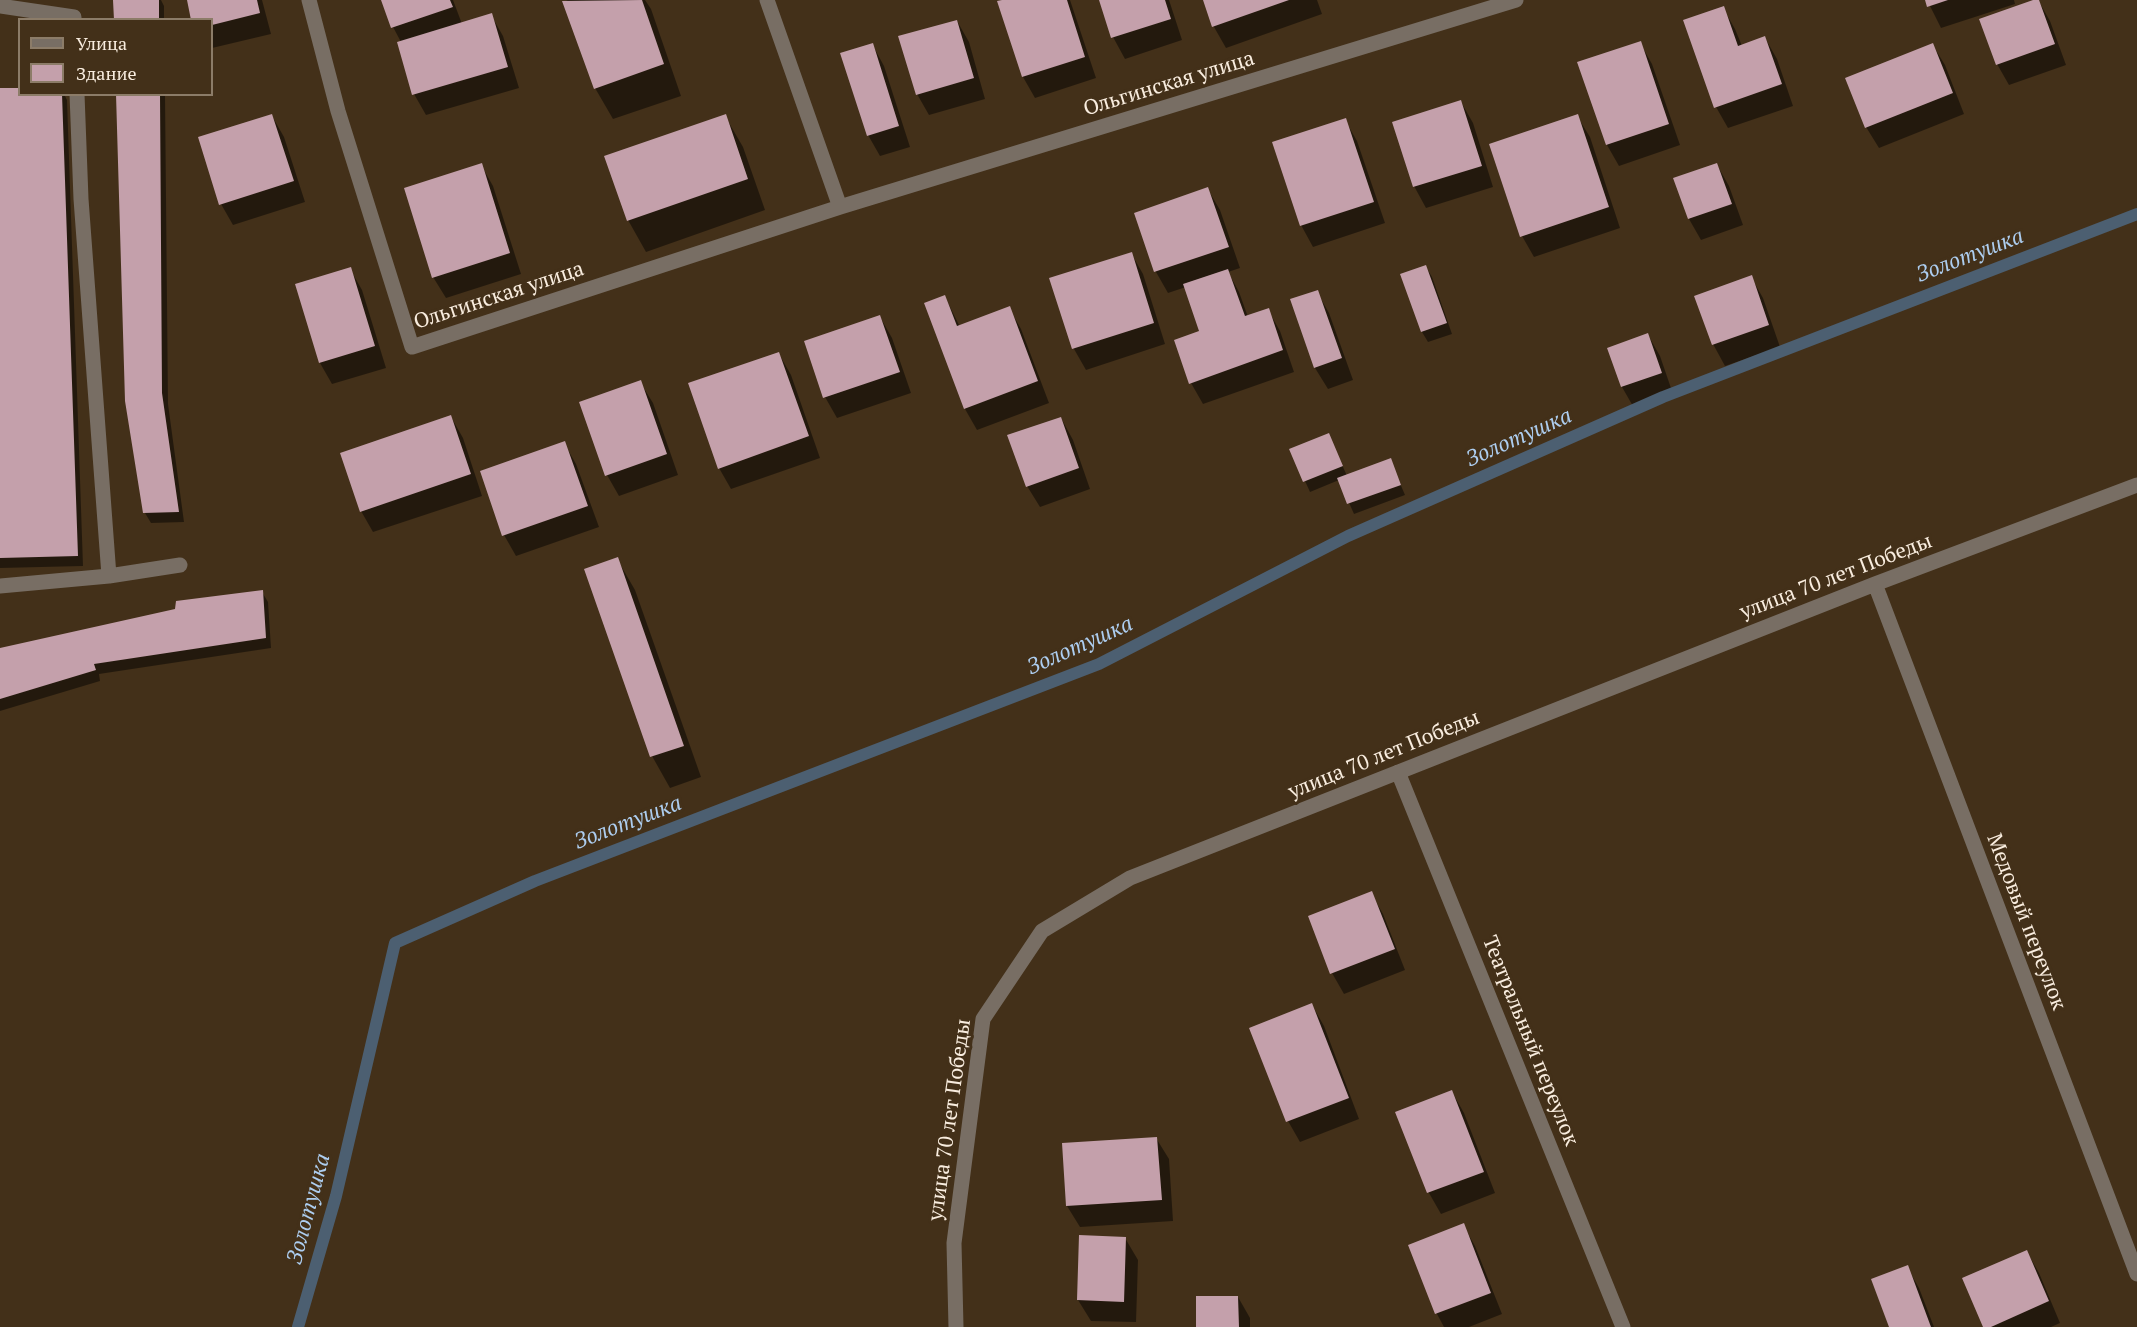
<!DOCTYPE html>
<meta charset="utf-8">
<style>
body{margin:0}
#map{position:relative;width:2137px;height:1327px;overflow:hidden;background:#433019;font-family:"PT Serif",serif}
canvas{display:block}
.legend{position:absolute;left:18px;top:18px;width:195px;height:78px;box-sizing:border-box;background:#433019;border:2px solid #8c7c68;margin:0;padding:8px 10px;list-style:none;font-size:18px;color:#f9eddf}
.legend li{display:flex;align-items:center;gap:12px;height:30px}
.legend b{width:30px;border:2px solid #8c7c68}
</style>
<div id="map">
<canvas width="2137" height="1327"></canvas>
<ul class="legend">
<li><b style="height:8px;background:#786e64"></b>Улица</li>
<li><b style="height:16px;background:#c4a0ab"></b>Здание</li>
</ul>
</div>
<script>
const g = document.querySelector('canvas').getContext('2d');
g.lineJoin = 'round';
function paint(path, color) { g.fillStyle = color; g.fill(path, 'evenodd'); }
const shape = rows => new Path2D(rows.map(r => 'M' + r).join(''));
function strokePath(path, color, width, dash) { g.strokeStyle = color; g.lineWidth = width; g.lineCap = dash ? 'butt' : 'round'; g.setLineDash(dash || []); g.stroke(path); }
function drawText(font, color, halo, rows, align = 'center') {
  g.font = font + ' "PT Serif",serif'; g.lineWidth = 6; g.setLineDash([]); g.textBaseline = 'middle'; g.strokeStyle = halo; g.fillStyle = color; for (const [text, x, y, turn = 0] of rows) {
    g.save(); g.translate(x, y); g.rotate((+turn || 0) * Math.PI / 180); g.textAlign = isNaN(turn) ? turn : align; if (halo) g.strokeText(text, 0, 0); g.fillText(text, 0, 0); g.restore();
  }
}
const shadow = shape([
 [115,0,161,0,164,6,164,20,115,20],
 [188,0,262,0,271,34,212,48,212,20],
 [383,0,453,0,462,24,491,15,503,36,519,88,426,115,414,94,401,42,393,27],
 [568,0,645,0,651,9,681,96,613,119,595,88,564,2],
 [1007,0,1070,0,1096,78,1035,98,1023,77],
 [1101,0,1169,0,1182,40,1125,59,1113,37],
 [1205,0,1317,0,1322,14,1226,48,1214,27],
 [1927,0,2014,0,2015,4,1941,28],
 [2038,0,2050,21,2066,65,2009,85,1997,64],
 [1723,8,1735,29,1742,46,1765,38,1777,59,1793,106,1728,128,1716,107],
 [957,21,969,42,985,99,929,115,917,94],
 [1640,43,1652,64,1680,145,1619,166,1607,145],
 [872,44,884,66,910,147,880,156,868,135],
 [1932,44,1945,65,1964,114,1879,148,1866,127],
 [0,89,20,94,64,94,67,100,83,566,0,568],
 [117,94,165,94,168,404,184,522,151,523,145,513],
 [1461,102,1473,123,1493,187,1426,208,1414,186],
 [272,116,284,137,305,202,233,225,221,204],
 [725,116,743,147,765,210,646,252,628,220],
 [1577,116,1590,137,1620,228,1534,257,1522,236],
 [1345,120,1357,141,1385,223,1313,247,1301,225],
 [481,165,493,186,521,274,446,298,433,277],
 [1717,165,1729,186,1743,225,1701,240,1689,219],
 [1207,188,1220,210,1240,268,1228,272,1239,292,1248,317,1268,310,1280,331,1294,372,1203,404,1191,383,1201,332,1186,287,1168,293,1156,272,1136,213],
 [1131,253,1143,274,1165,344,1086,370,1074,349,1051,279],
 [1426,267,1432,277,1452,334,1428,342,1422,332,1402,275],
 [350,269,362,290,386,368,332,384,320,363,297,285],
 [1751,277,1763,298,1780,347,1725,366,1713,344],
 [1317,292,1329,313,1353,380,1328,389,1315,368],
 [945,297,960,327,1009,308,1021,329,1049,403,977,430,965,409],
 [880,317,892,338,911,393,837,418,825,397],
 [1648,335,1660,356,1673,394,1634,408,1622,387,1609,349],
 [779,354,791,375,820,458,731,489,719,468],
 [640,382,653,403,678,475,619,496,607,475],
 [451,417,463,438,482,496,373,532,361,511],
 [1061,418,1073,440,1090,489,1040,507,1027,486],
 [1329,435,1347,476,1390,460,1405,495,1354,514,1339,480,1310,492,1291,450],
 [564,443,576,464,599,527,516,556,504,535],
 [617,559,635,590,701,777,670,788,652,756,586,570],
 [262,592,268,602,271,648,99,674,100,681,0,711,0,650],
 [1371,893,1383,914,1405,970,1344,994,1332,973],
 [1312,1005,1324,1026,1359,1119,1300,1142,1288,1121],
 [1452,1092,1464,1113,1495,1193,1441,1214,1429,1193,1397,1113],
 [1156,1138,1169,1159,1173,1221,1080,1227,1067,1206],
 [1463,1225,1475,1246,1502,1314,1469,1327,1444,1327,1437,1314,1410,1246],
 [1125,1238,1138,1260,1136,1322,1091,1321,1078,1300],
 [2027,1252,2039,1273,2060,1323,2051,1327,1985,1327],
 [1907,1267,1919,1288,1934,1327,1890,1327],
 [1238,1297,1250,1318,1250,1327,1198,1327]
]);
const stream = shape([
 [298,1327,336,1196,395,943,535,881,1099,664,1348,536,1663,397,2137,214]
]);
const building = shape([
 [113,0,159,0,159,20,114,20],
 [187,0,257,0,260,13,212,25,212,20,191,20],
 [381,0,450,0,453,7,391,28],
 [642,0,664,64,594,89,562,1],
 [1002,0,1067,0,1085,57,1022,77,997,1],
 [1099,0,1165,0,1171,19,1111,38],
 [1203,0,1289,0,1212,27],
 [1925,0,1948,0,1927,7],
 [2033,0,2039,0,2055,44,1996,65,1979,19],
 [1724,6,1738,46,1765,36,1782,84,1714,108,1683,20],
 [492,13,508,67,412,95,397,42],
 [957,20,974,78,916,95,898,36],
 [1641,41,1669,124,1606,145,1577,62],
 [873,43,899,126,867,136,840,53],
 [1933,43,1953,93,1865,128,1845,78],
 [0,88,20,88,20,94,62,94,78,556,0,558],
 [116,94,160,94,162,393,179,512,143,513,125,401],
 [1461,100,1482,166,1413,187,1392,122],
 [272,114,294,181,219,205,198,137],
 [726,114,748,179,627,221,604,156],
 [1578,114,1609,207,1520,237,1489,144],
 [1346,118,1374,202,1300,226,1272,142],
 [482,163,510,253,432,278,404,188],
 [1717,163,1732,204,1688,219,1673,178],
 [1208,187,1229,247,1154,272,1134,213],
 [1132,252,1154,323,1072,349,1049,278],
 [1426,265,1447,323,1421,332,1400,274],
 [351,267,375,346,319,363,295,284],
 [1228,269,1245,316,1269,308,1283,350,1189,384,1174,340,1199,331,1183,284],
 [1752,275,1769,325,1712,345,1694,296],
 [1318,290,1342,358,1314,368,1290,299],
 [945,295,957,326,1010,306,1038,381,964,409,924,303],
 [880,315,900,372,823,398,804,341],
 [1648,333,1662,373,1621,387,1607,348],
 [779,352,809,436,718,469,688,383],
 [641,380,667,454,605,476,579,402],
 [451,415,471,474,360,512,340,453],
 [1061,417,1079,468,1026,487,1007,435],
 [1329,433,1343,466,1303,482,1289,449],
 [565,441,588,506,502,536,480,471],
 [1391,458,1401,485,1347,504,1337,478],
 [618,557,684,746,650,757,584,569],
 [263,590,266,638,94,664,96,670,0,699,0,648,175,609,176,601],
 [1372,891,1395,949,1330,974,1308,916],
 [1312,1003,1349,1098,1286,1122,1249,1028],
 [1452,1090,1484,1172,1427,1193,1395,1112],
 [1157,1137,1162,1200,1066,1206,1062,1143],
 [1464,1223,1491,1293,1435,1314,1408,1245],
 [1079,1235,1126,1237,1124,1302,1077,1300],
 [2027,1250,2049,1301,1991,1327,1983,1327,1962,1278],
 [1908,1265,1931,1327,1889,1327,1871,1279],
 [1196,1296,1238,1296,1239,1327,1196,1327]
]);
const lane = shape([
 [0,6,74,17,74,20],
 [77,94,81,199,109,576],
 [0,586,109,576,180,565]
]);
const street = shape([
 [309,0,338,111,412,347,840,207,1516,0],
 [767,0,840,207],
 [1875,584,2137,1274],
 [1398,772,1623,1327],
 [956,1327,954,1243,983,1019,1042,931,1130,878,1875,584,2137,485]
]);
const streetNames = [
 ["Ольгинская улица",1169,84,-17],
 ["Ольгинская улица",499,296,-18],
 ["улица 70 лет Победы",1836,577,-21],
 ["улица 70 лет Победы",1384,755,-22],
 ["Медовый переулок",2026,922,69],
 ["Театральный переулок",1530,1041,68],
 ["улица 70 лет Победы",950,1120,-82]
];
const waterNames = [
 ["Золотушка",1970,256,-21],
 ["Золотушка",1519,438,-24],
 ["Золотушка",1080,646,-24],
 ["Золотушка",628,823,-21],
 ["Золотушка",309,1209,-75]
];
paint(shadow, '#0007');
strokePath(stream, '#4c5f71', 12);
paint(building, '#c4a0ab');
strokePath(lane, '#786e64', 15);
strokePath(street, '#786e64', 15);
drawText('21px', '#f9eddf', '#433019', streetNames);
drawText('italic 22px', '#adcdef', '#433019', waterNames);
</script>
